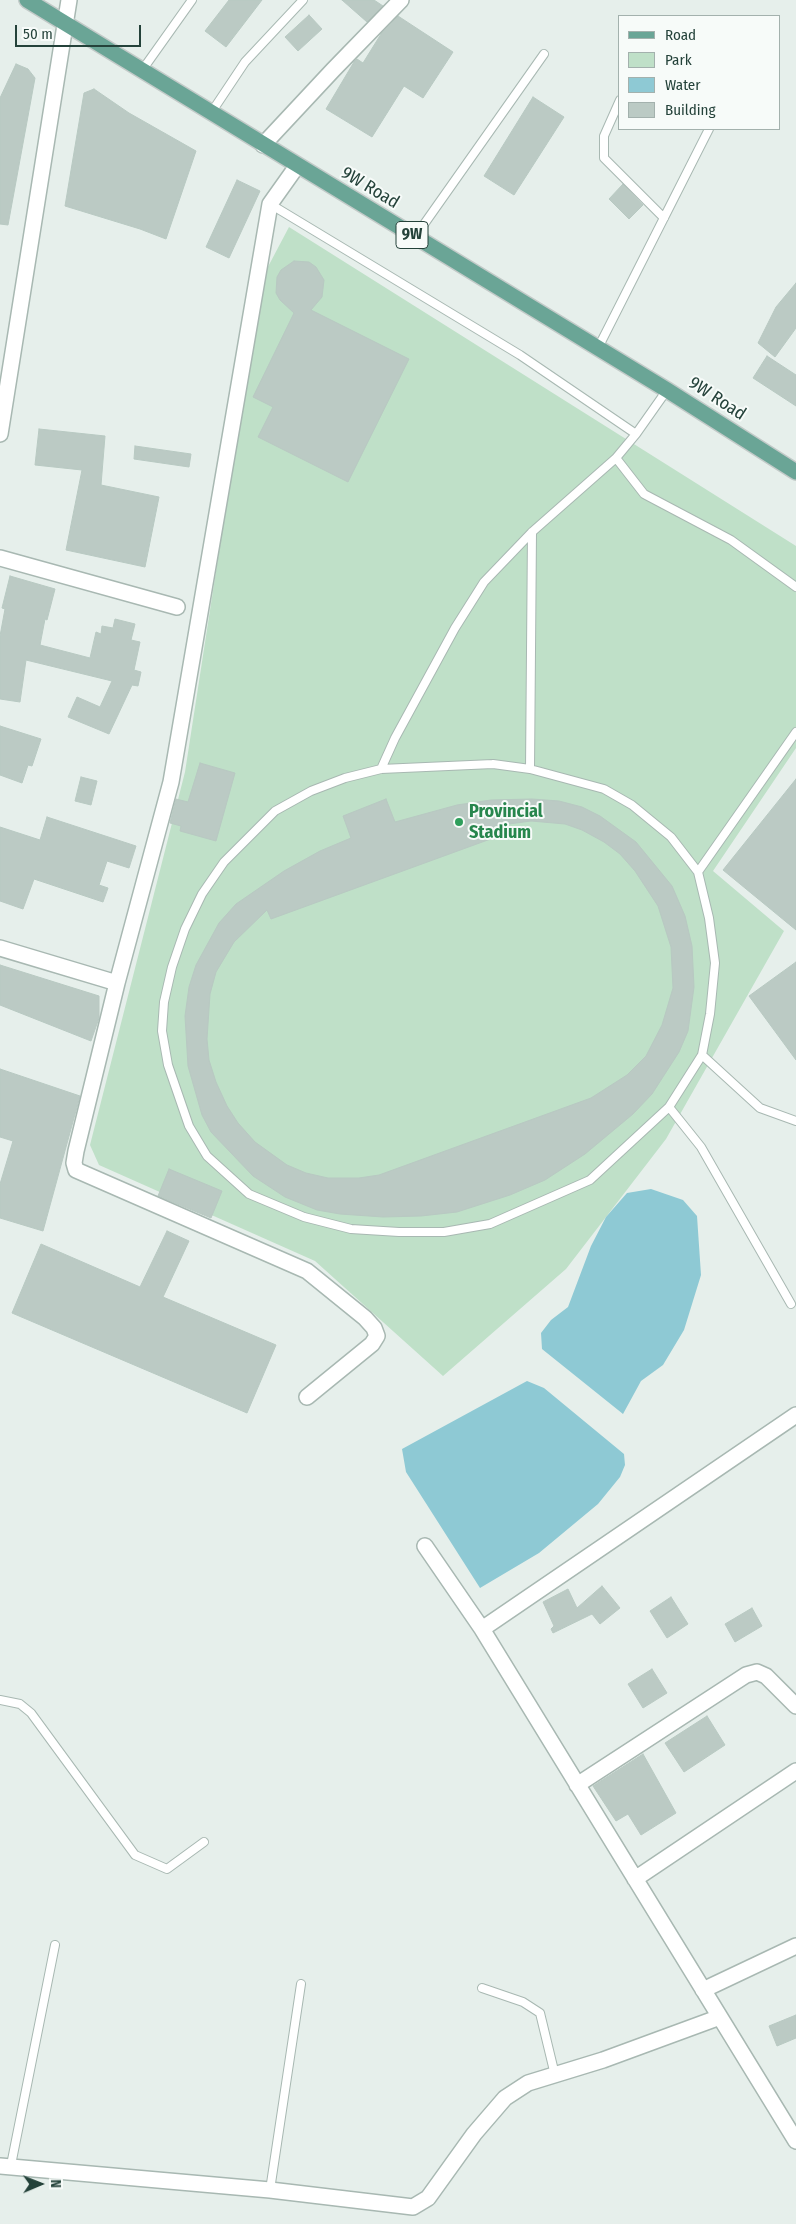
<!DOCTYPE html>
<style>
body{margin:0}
#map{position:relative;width:796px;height:2224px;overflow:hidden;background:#e6efeb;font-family:"Fira Sans Condensed",sans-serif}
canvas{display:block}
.legend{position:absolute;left:618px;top:15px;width:162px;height:115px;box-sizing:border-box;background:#f7fbf9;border:1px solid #a3b1ad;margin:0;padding:6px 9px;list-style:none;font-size:15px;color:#24423a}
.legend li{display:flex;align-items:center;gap:10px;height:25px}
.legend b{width:25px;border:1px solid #a3b1ad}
.north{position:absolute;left:15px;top:2159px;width:50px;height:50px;-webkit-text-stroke:4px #f7fbf9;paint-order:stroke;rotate:89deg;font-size:14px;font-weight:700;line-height:20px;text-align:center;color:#24423a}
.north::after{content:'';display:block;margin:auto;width:18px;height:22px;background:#24423a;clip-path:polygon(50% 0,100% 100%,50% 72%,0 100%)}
.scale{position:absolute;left:15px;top:25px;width:126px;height:22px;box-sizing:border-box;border:2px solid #24423a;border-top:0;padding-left:6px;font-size:15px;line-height:18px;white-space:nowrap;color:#24423a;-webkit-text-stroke:4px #f7fbf9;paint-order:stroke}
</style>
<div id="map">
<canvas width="796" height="2224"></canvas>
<ul class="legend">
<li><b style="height:6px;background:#6aa596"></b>Road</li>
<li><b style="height:14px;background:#bfe0c8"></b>Park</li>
<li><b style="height:14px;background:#8ec9d4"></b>Water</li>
<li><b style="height:14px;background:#bbcac4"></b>Building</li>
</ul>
<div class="north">N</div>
<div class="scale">50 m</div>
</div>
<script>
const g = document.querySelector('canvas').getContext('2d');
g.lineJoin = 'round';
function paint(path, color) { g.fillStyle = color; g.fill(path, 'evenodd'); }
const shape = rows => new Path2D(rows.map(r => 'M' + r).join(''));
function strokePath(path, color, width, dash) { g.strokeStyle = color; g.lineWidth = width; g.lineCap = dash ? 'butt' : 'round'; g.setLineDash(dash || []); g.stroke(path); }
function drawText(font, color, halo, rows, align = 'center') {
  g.font = font + ' "Fira Sans Condensed",sans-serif'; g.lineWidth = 4; g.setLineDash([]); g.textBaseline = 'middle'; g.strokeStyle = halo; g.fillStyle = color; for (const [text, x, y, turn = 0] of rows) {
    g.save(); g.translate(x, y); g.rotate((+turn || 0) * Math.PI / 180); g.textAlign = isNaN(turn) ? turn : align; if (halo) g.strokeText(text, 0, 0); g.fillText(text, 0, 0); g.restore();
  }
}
const green = shape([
 [289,227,796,546,796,748,713,871,784,931,666,1139,566,1269,443,1376,315,1261,99,1165,90,1145,185,772,261,280]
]);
const water = shape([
 [651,1189,683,1200,697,1216,701,1275,684,1330,663,1365,641,1381,623,1414,542,1349,541,1333,551,1320,568,1307,591,1246,606,1217,627,1193],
 [527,1381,544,1388,624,1454,625,1465,620,1477,598,1504,539,1553,480,1588,406,1472,402,1449]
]);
const building = shape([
 [229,0,262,0,226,47,205,31,229,0],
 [342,0,374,0,383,6,367,22,342,0],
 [309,15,322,29,298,51,285,37,309,15],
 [398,16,453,52,423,98,404,86,372,137,326,109,354,62,357,59,363,63,381,34,398,16],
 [16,64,28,69,35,78,8,225,0,224,0,98,16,64],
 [94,89,129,113,196,151,166,239,140,229,65,206,84,93,94,89],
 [533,97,564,117,514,195,484,176,533,97],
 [237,180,260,191,229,258,206,247,237,180],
 [623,184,643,205,629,219,609,199,623,184],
 [294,261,309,262,316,267,324,280,322,297,311,310,409,359,348,482,258,437,273,407,253,397,294,313,280,300,276,293,277,277,281,270,294,261],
 [796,283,796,328,775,357,758,343,776,307,796,283],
 [767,356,796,375,796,406,753,378,767,356],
 [39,429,105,436,101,485,159,497,145,567,66,550,82,470,35,465,39,429],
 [135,446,191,454,189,467,134,459,135,446],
 [10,576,55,589,47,620,45,619,40,645,90,658,96,632,101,634,102,626,113,628,115,619,135,624,131,640,140,642,134,670,141,672,138,686,132,685,109,734,68,717,77,697,100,707,112,681,26,660,20,702,0,699,0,636,5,609,2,608,10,576],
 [0,726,41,739,32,766,28,765,22,783,0,775,0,726],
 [200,763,235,773,216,841,180,831,181,826,170,823,176,799,188,802,200,763],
 [81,777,97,781,91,805,75,801,81,777],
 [796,779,796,930,723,870,796,779],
 [386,799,395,822,457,805,491,800,532,799,559,801,582,807,600,816,636,842,672,886,685,916,692,946,694,987,688,1031,679,1052,652,1094,633,1114,585,1154,545,1180,510,1195,457,1212,421,1216,383,1217,340,1214,317,1210,285,1197,253,1176,211,1132,202,1115,188,1066,185,1016,189,987,196,965,219,923,236,904,284,871,320,851,351,838,343,816,386,799],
 [531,821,565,824,582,830,604,842,620,854,635,871,658,906,671,947,673,988,662,1025,646,1056,627,1075,591,1098,379,1175,359,1178,328,1178,306,1173,287,1165,255,1142,238,1123,227,1106,216,1082,209,1060,207,1039,210,994,216,972,234,942,267,910,271,919,496,837,494,826,531,821],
 [47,817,136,846,129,868,107,861,99,885,108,888,103,902,34,879,23,909,0,901,0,827,40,840,47,817],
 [796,962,796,1060,749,996,796,962],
 [0,965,99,996,99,1018,91,1041,0,1005,0,965],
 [0,1069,80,1096,43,1231,0,1218,0,1184,13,1141,0,1137,0,1069],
 [169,1169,222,1191,211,1218,158,1196,169,1169],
 [167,1231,189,1241,163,1297,276,1345,247,1413,12,1313,41,1244,140,1287,167,1231],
 [602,1586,620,1608,600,1624,592,1614,553,1633,551,1629,554,1626,543,1602,568,1589,577,1608,602,1586],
 [671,1597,688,1624,667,1638,650,1611,671,1597],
 [752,1608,762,1626,735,1642,725,1624,752,1608],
 [652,1669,667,1693,643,1708,628,1684,652,1669],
 [707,1716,725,1745,684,1772,665,1743,707,1716],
 [643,1754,676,1813,641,1835,628,1814,616,1821,593,1786,643,1754],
 [796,2015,796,2038,777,2046,769,2026,796,2015]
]);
const service = shape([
 [143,69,192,0],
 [620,100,604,136,604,158,664,218],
 [211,113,245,62,303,0],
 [270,204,520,355,636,434],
 [415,237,544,54],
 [598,348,709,129],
 [616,458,644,494,731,540,796,587],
 [493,764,530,769,604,789,632,805,671,837,698,872,709,918,715,963,710,1014,702,1055,669,1107,590,1180,490,1224,444,1232,399,1232,351,1229,304,1217,249,1194,207,1156,189,1126,168,1065,162,1031,164,1002,172,967,185,929,202,894,224,862,275,811,311,791,345,778,381,769,493,764],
 [381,769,395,738,455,628,484,582,532,532,616,458,636,434,667,390],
 [530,769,532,532],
 [698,872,796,732],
 [702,1055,760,1108,796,1121],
 [669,1107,701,1147,791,1304],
 [0,1700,20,1704,31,1713,135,1855,167,1869,204,1842],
 [482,1988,523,2002,540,2013,555,2075],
 [11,2165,55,1945],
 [270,2190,301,1984]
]);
const minor = shape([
 [263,145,333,70,401,0],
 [0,558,177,607],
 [0,948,117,983,171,782,270,204,297,166],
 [117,983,76,1151,74,1163,76,1170,307,1271,365,1318,374,1328,377,1336,372,1344,307,1397],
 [425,1546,482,1629,796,2141],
 [482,1629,796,1415],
 [577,1785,746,1675,757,1672,766,1676,796,1706],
 [635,1879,796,1771],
 [703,1990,796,1946],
 [0,2166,270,2190,413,2207,428,2198,474,2134,505,2098,528,2083,603,2060,720,2017]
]);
const tertiary = shape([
 [0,434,69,0]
]);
const primary = shape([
 [27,0,667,390,796,472]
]);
const markers = [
 [459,822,5,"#2e9e5b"]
];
const shields = [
 [412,235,32]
];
const shieldNames = [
 ["9W",412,235]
];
const streetNames = [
 ["9W Road",370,188,31],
 ["9W Road",717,399,33]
];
const leisureNames = [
 ["Provincial",469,812],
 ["Stadium",469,833]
];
paint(green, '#bfe0c8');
paint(water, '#8ec9d4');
paint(building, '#bbcac4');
strokePath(building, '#b8c9c2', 1);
strokePath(service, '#a8b8b2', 10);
strokePath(minor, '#a8b8b2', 18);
strokePath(tertiary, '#a8b8b2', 18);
strokePath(primary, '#c2cac8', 18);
strokePath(service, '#fff', 8);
strokePath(minor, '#fff', 15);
strokePath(tertiary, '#fff', 15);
strokePath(primary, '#6aa596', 15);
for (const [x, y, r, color] of markers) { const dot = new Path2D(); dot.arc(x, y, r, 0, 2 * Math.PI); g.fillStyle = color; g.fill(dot); strokePath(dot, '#f7fbf9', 2); }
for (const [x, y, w] of shields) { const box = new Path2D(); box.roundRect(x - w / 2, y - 13.5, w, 27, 4); g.fillStyle = '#f7fbf9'; g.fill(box); strokePath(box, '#24423a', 1); }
drawText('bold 16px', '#24423a', null, shieldNames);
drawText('18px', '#24423a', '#f7fbf9', streetNames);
drawText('bold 18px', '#27864d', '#f7fbf9', leisureNames, 'left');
</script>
